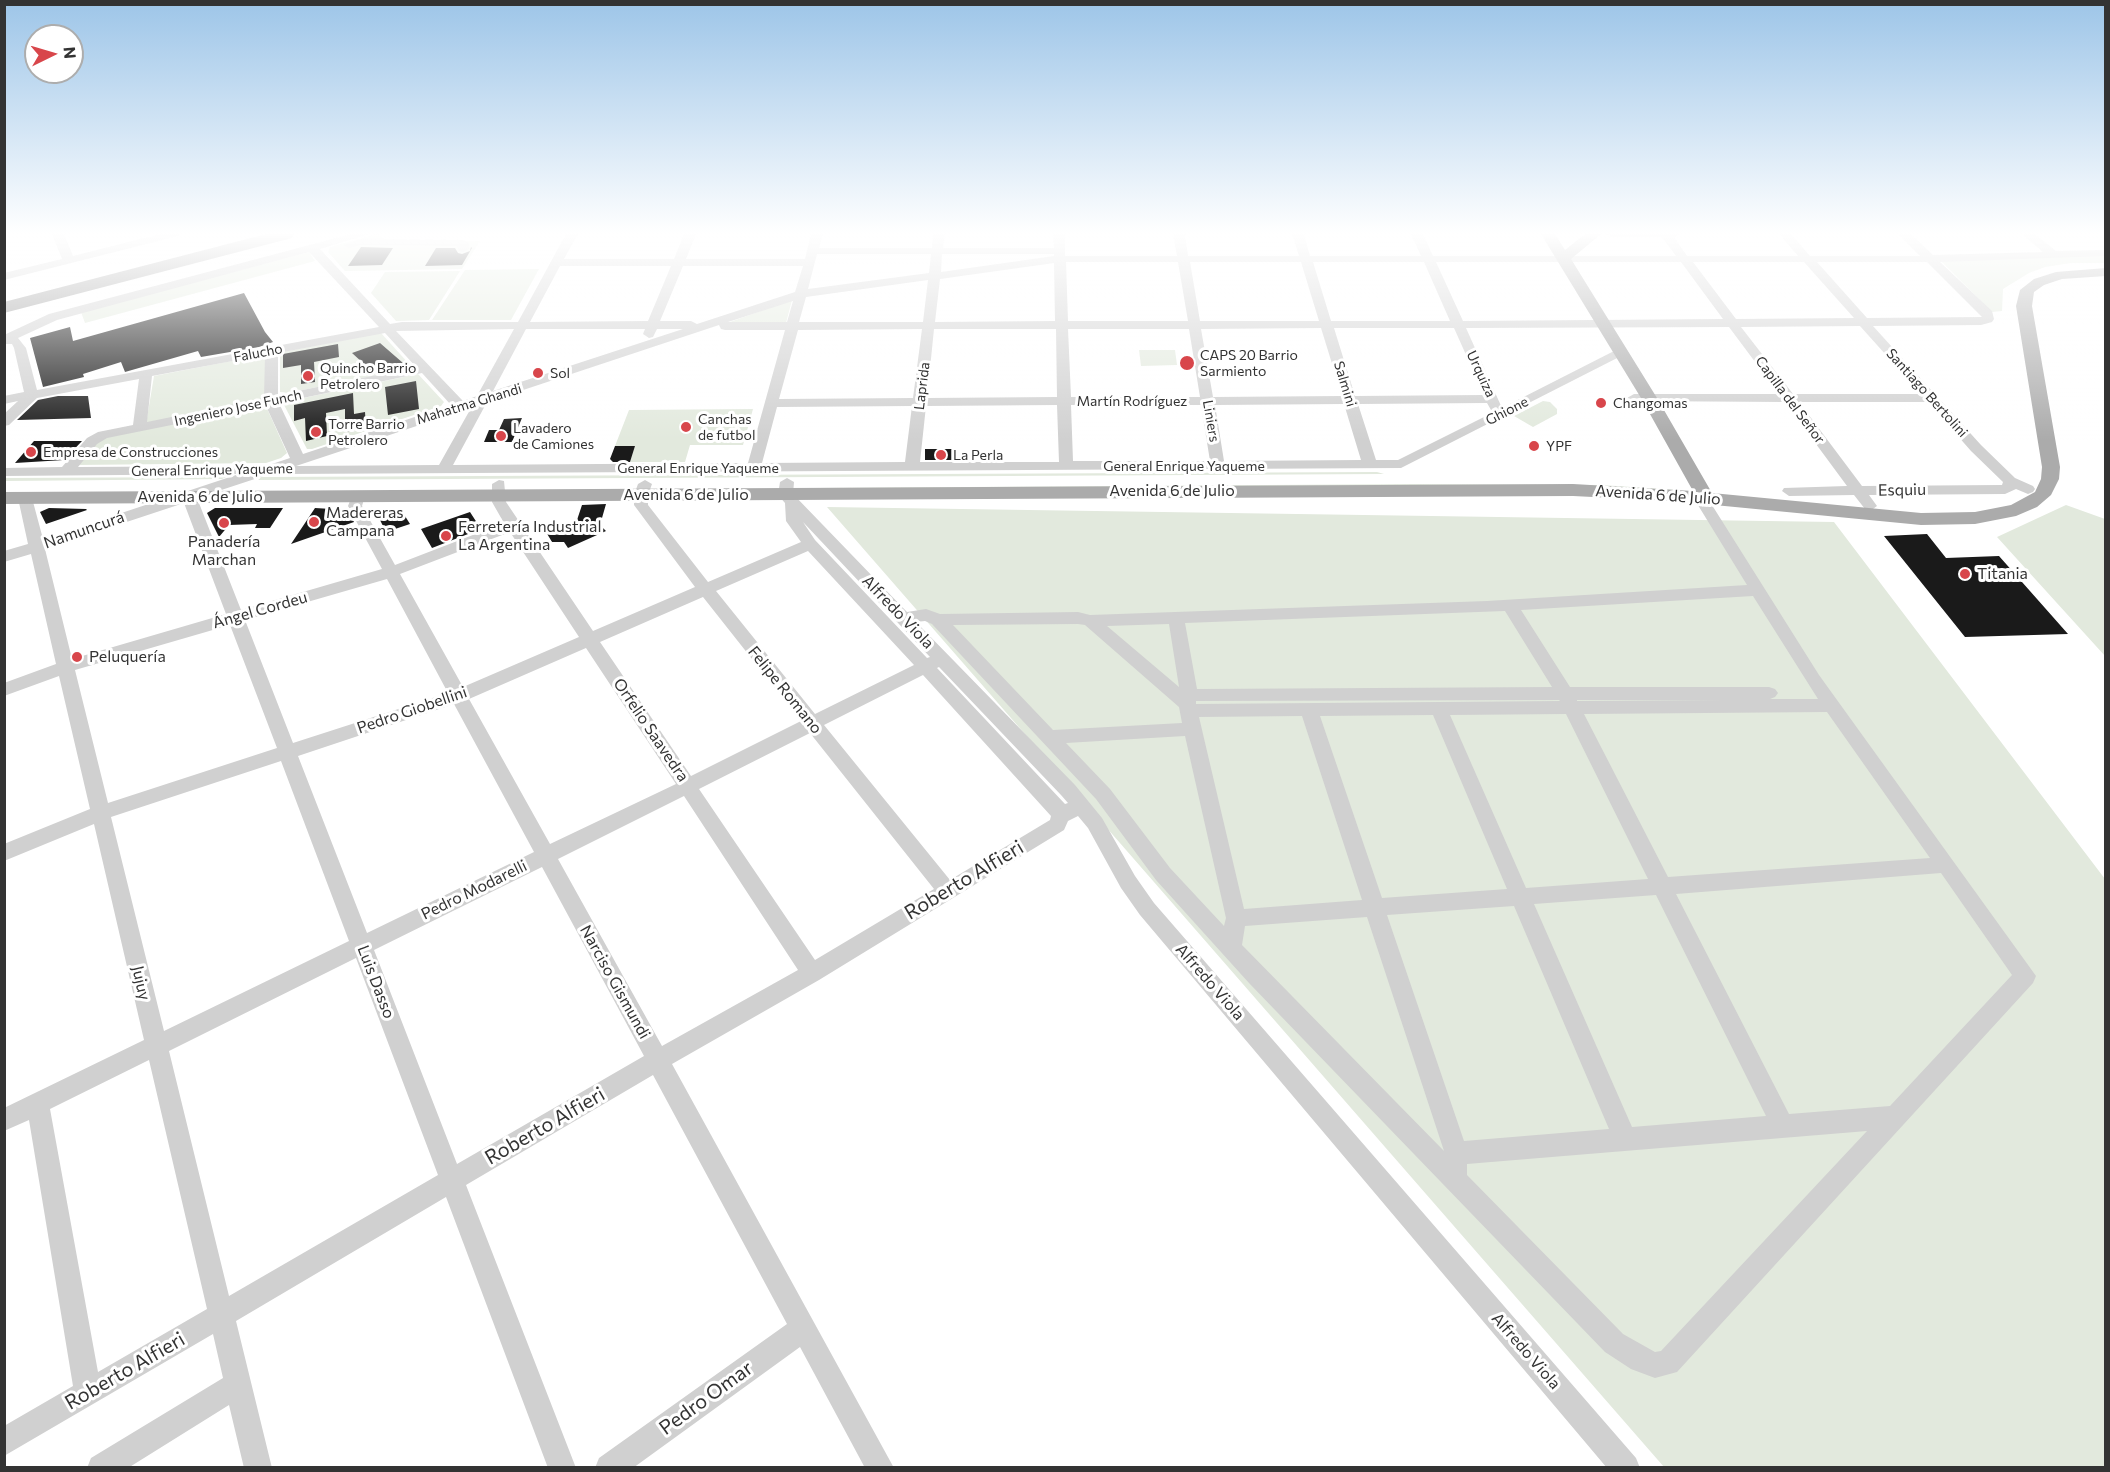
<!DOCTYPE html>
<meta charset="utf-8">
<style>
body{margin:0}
#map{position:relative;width:2110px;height:1472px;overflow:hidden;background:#fff;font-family:Commissioner,sans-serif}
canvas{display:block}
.frame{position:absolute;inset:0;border:6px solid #333;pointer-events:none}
.north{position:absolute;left:24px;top:24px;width:60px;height:60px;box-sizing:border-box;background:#fff;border:2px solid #adadad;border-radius:50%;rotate:85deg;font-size:16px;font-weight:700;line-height:24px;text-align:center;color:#333}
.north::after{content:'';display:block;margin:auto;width:21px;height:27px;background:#d8464b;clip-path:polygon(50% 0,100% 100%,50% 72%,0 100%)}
</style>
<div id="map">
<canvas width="2110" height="1472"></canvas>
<div class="frame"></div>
<div class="north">N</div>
</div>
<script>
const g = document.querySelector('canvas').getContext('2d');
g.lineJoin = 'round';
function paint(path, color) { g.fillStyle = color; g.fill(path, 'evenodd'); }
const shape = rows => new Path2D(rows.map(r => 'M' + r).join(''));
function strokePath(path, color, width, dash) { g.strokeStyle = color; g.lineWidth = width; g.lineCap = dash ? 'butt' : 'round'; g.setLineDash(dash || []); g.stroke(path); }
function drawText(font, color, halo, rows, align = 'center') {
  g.font = font + ' Commissioner,sans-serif'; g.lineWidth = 6; g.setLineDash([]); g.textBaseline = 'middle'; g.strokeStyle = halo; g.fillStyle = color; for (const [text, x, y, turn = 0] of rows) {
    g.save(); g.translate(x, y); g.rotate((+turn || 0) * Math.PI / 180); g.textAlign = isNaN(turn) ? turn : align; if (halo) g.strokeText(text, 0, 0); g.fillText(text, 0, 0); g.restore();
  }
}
const green = shape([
 [377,234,389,242,480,241,462,269,345,271,328,252,330,247],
 [309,252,315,261,85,323,81,312],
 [2106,255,2105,263,2071,263,2045,267,2029,273,2003,289,2002,311,1992,312,1939,259],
 [539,269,511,320,432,320,465,270],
 [460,271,429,320,396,321,371,293,385,272],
 [792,300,786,323,727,323],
 [381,333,410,365,407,369,288,393,280,392,280,353,282,352],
 [1139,350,1175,350,1177,365,1141,366],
 [268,354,266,400,146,424,154,376],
 [418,374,444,402,441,406,312,449,307,449,284,405,289,401],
 [1543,401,1550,402,1557,409,1557,414,1533,427,1514,416],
 [265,404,287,453,281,458,266,463,75,465,99,438],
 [753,409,743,445,690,445,685,462,630,462,635,446,615,446,629,410],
 [1377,472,1384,474,258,480,261,477],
 [226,477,222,479,4,481,5,478],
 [1414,484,1601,485,1678,490,816,488],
 [2066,505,2105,519,2105,656,1997,537],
 [827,507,1834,522,2105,879,2105,1467,1664,1467]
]);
const building = shape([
 [361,247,393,248,382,265,348,266],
 [471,247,472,248,462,265,425,266,436,248,455,248,458,253,462,254,470,251],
 [244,293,265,332,273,342,259,347,201,357,198,351,125,372,121,362,83,374,84,377,43,387,30,338,70,327,73,341],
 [380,343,403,363,374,373,352,353],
 [338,344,339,357,314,362,315,382,301,384,301,365,283,368,283,354],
 [416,381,419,409,388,415,385,387],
 [353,393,354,414,365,412,366,428,345,432,345,409,326,413,327,436,306,441,305,418,294,421,294,405],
 [58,396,88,396,91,418,17,420,38,400],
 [522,418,512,442,484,442,489,430,499,430,504,419],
 [34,441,82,441,64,460,15,463],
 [615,446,635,446,630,462,613,462,610,459],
 [925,449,958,449,958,460,925,460],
 [606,504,600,525,606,531,568,548,564,542,552,542,546,532,574,529,582,505],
 [49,508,86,509,87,510,46,524,40,512],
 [215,508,283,508,270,528,255,528,257,524,229,525,219,537,207,513],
 [315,508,348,510,354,522,291,544],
 [400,508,410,524,386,532,378,516],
 [470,512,481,529,432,548,421,529],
 [1927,534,1946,558,1999,556,2068,634,1965,637,1884,536]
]);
const minor = shape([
 [52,234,64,234,73,256,160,234,180,234,178,236,4,280,4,273,62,259,52,234],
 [351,234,370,234,320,249,390,324,402,322,518,322,566,234,578,234,564,259,674,259,684,234,696,234,686,259,805,259,811,234,823,234,819,248,932,248,933,234,945,234,943,248,1054,248,1053,234,1065,234,1065,256,1177,256,1173,234,1185,234,1188,256,1299,256,1292,234,1304,234,1310,256,1421,256,1411,234,1423,234,1433,256,1676,256,1662,237,1612,237,1606,234,1682,234,1674,237,1687,256,1798,256,1779,234,1791,234,1810,256,1920,256,1898,234,1911,234,1933,255,2043,252,2022,234,2035,234,2056,251,2106,250,2106,256,1940,262,1992,311,1994,319,1992,322,1981,325,1873,326,1981,445,2015,478,2033,486,2035,489,2033,492,2028,494,2016,489,2005,494,1869,495,1877,506,1870,511,1865,509,1854,495,1789,496,1782,491,1784,488,1847,486,1785,402,1629,401,1627,398,1634,394,1779,394,1729,327,1466,328,1502,408,1616,350,1626,350,1627,353,1401,468,282,474,276,472,197,498,241,610,382,569,348,506,353,493,358,491,365,496,362,506,395,565,504,523,492,502,492,484,499,480,504,481,506,502,593,631,695,587,634,505,634,495,638,484,645,480,652,484,648,495,648,505,708,582,801,542,786,521,785,503,778,495,780,482,787,478,794,482,793,494,907,612,926,609,940,614,1078,612,1090,615,1487,601,1747,585,1693,497,1695,494,1705,494,1819,675,2036,976,2033,983,1677,1372,1655,1378,1631,1369,1605,1352,1249,983,1156,880,1096,799,932,624,925,621,916,622,1075,785,1102,818,1135,876,1154,903,1636,1458,1640,1468,1607,1468,1140,915,1121,888,1088,828,1078,816,1068,821,1064,830,819,980,672,1064,894,1468,865,1468,800,1347,633,1468,595,1468,599,1458,787,1324,653,1075,466,1185,576,1468,548,1468,446,1197,236,1321,272,1468,244,1468,229,1405,128,1468,87,1468,91,1458,223,1378,213,1334,4,1456,4,1426,73,1386,29,1120,4,1131,4,1108,144,1040,94,824,4,861,4,844,90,809,59,676,4,696,4,683,56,664,31,554,4,562,4,551,28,544,18,498,20,495,30,495,32,498,43,539,239,474,4,476,4,468,62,467,87,438,98,432,133,425,139,379,37,398,9,425,4,426,4,414,18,401,4,404,4,396,24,392,14,348,12,344,4,344,4,335,49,314,351,234],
 [309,252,379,327,37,390,26,348,18,338,57,320,309,252],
 [817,254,931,254,929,273,808,289,817,254],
 [942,254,1054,254,1054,256,941,272,942,254],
 [1066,262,1178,262,1188,321,1068,321,1066,262],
 [1190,262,1301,262,1319,321,1200,321,1190,262],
 [1313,262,1424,262,1450,321,1331,321,1313,262],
 [1436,262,1681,262,1723,319,1463,321,1436,262],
 [1693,262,1804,262,1854,318,1736,319,1693,262],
 [1817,262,1927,262,1982,317,1867,318,1817,262],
 [1054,263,1055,321,935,322,940,279,1054,263],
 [560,266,671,266,648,321,530,322,560,266],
 [683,266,803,266,795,292,697,324,691,321,660,321,683,266],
 [928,280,923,322,799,322,806,297,928,280],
 [793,301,787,322,728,322,793,301],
 [719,325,721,329,725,330,785,330,748,463,453,465,487,402,719,325],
 [1860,326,1921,394,1793,394,1741,327,1860,326],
 [1321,328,1342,396,1213,397,1201,329,1321,328],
 [1334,328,1454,328,1484,395,1355,396,1334,328],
 [514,329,477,396,463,401,396,331,514,329],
 [526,329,645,329,643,334,649,338,653,337,657,329,683,329,493,391,526,329],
 [922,329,913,398,779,399,798,330,922,329],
 [934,329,1056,329,1057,397,927,398,934,329],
 [1068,329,1189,329,1200,397,1071,397,1068,329],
 [385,333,416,367,278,395,278,353,385,333],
 [265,355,264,398,147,422,152,376,265,355],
 [422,373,451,405,303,454,279,403,422,373],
 [1799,402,1928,402,1971,451,2003,482,2002,485,1862,486,1799,402],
 [1487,403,1491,410,1496,411,1398,460,1376,460,1358,404,1487,403],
 [1344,404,1361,460,1224,461,1215,405,1344,404],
 [1057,405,1059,462,920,462,926,406,1057,405],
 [1071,405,1201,405,1210,461,1073,461,1071,405],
 [266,406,290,458,257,469,251,466,78,467,97,444,107,438,266,406],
 [912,406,905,462,762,463,777,407,912,406],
 [471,408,439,465,296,466,471,408],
 [184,503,226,614,72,659,45,549,184,503],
 [803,522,930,657,927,658,815,540,803,522],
 [510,532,579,637,463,687,400,574,510,532],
 [808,551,914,665,815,714,716,591,808,551],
 [387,579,448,693,293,743,245,620,387,579],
 [1753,596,1818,699,1770,699,1775,697,1778,693,1775,689,1769,687,1570,687,1521,610,1753,596],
 [703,597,801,721,691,776,600,642,703,597],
 [1505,611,1552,687,1197,689,1185,623,1505,611],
 [1078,624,1085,625,1179,707,1182,723,1053,730,953,625,1078,624],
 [1169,624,1179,687,1107,626,1169,624],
 [230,625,277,748,108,803,75,670,230,625],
 [586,648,676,784,550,844,469,699,586,648],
 [939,667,1061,795,1068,803,1065,804,937,668,939,667],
 [923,675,1051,816,1050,820,950,880,824,725,923,675],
 [1559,700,1560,701,1196,704,1196,701,1559,700],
 [1577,700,1722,700,1577,701,1577,700],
 [454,704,534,852,367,933,298,756,454,704],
 [1827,712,1930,858,1668,877,1584,714,1827,712],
 [1566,714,1648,879,1526,888,1450,715,1566,714],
 [1433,715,1507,889,1382,898,1320,716,1433,715],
 [1302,716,1362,900,1244,909,1199,717,1302,716],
 [810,733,934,889,815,960,699,789,810,733],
 [1185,736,1226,918,1224,926,1170,868,1110,789,1066,743,1185,736],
 [281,761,349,941,164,1031,111,817,281,761],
 [684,796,798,970,662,1046,558,859,684,796],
 [542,867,644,1056,457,1164,374,950,542,867],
 [1941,873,2012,975,1890,1106,1789,1114,1676,894,1941,873],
 [1656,895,1766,1116,1632,1127,1534,904,1656,895],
 [1514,906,1609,1129,1464,1141,1387,915,1514,906],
 [1367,917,1444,1151,1242,945,1245,926,1367,917],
 [356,958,438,1175,229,1296,169,1051,356,958],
 [149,1060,207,1309,98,1372,50,1109,149,1060],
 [1867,1131,1661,1351,1655,1352,1623,1334,1467,1175,1467,1164,1867,1131],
 [361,239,463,240,469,243,469,249,463,252,459,251,457,246,361,245,349,248,343,245,361,239]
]);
const major = shape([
 [1541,234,1555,234,1565,250,1585,234,1601,234,1571,259,1657,398,1712,493,1921,513,1975,512,2011,505,2035,492,2041,479,2042,467,2016,306,2020,290,2034,279,2056,272,2106,268,2106,276,2062,279,2044,285,2034,292,2032,306,2060,467,2059,479,2051,495,2037,507,2016,516,1975,524,1921,525,1673,501,1573,496,4,504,4,492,1573,484,1693,491,1641,398,1541,234]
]);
const highway = shape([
 [266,234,294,234,292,238,4,313,4,302,266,234]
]);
const markers = [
 [1187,363,8,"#d8464b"],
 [538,373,6,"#d8464b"],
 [308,376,6,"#d8464b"],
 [1601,403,6,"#d8464b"],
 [686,427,6,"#d8464b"],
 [316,432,6,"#d8464b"],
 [501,436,6,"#d8464b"],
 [1534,446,6,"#d8464b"],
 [31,452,6,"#d8464b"],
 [941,455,6,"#d8464b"],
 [314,522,6,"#d8464b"],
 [224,523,6,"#d8464b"],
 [446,536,6,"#d8464b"],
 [1965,574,6,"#d8464b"],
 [77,657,6,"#d8464b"]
];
const farStreetnames = [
 ["Falucho",258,353,-11],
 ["Urquiza",1481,374,65],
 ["Salmini",1345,384,73],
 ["Laprida",922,386,-83],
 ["Santiago Bertolini",1927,393,48],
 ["Capilla del Señor",1790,400,53],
 ["Martín Rodríguez",1132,401],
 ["Mahatma Ghandi",469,404,-17],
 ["Ingeniero Jose Funch",238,408,-12],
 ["Ghione",1507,411,-27],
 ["Liniers",1211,421,80],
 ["General Enrique Yaqueme",1184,466],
 ["General Enrique Yaqueme",698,468],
 ["General Enrique Yaqueme",212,470,-1]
];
const farPoinames = [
 ["CAPS 20 Barrio",1200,355],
 ["Sarmiento",1200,371],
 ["Quincho Barrio",320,368],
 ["Petrolero",320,384],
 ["Sol",550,373],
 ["Changomas",1613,403],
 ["Canchas",698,419],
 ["de futbol",698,435],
 ["Torre Barrio",328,424],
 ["Petrolero",328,440],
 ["Lavadero",513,428],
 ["de Camiones",513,444],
 ["YPF",1546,446],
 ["Empresa de Construcciones",43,452],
 ["La Perla",953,455]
];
const streetNames = [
 ["Esquiu",1902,490,-1],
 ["Avenida 6 de Julio",1172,491],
 ["Avenida 6 de Julio",686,495],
 ["Avenida 6 de Julio",1658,495,4],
 ["Avenida 6 de Julio",200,497],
 ["Namuncurá",84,530,-19],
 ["Ángel Cordeu",260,610,-16],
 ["Alfredo Viola",898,612,46],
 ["Felipe Romano",785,690,51],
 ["Pedro Giobellini",412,710,-19],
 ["Orfelio Saavedra",651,730,56],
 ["Pedro Modarelli",474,890,-26],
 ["Luis Dasso",376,982,69],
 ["Narciso Gismundi",615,982,61],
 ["Alfredo Viola",1210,982,49],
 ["Jujuy",141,983,77],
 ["Alfredo Viola",1526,1351,49]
];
const poiNames = [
 ["Madereras",326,513],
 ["Campana",326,531],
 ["Ferretería Industrial",458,527],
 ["La Argentina",458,545],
 ["Panadería",224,542,"center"],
 ["Marchan",224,560,"center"],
 ["Titania",1977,574],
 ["Peluquería",89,657]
];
const nearStreetnames = [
 ["Roberto Alfieri",964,880,-31],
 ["Roberto Alfieri",545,1126,-30],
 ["Roberto Alfieri",125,1371,-30],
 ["Pedro Omar",706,1398,-36]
];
paint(green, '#e2e9dd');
paint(building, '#1a1a1a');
paint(minor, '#d0d0d0');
paint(major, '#ababab');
paint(highway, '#9a9a9a');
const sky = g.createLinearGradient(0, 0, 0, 440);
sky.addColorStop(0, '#9dc5e8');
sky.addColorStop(0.53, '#fff');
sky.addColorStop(1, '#ffffff00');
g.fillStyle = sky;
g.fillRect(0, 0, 2110, 440);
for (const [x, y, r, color] of markers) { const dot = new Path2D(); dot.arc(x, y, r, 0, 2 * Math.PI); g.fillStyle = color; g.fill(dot); strokePath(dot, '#fff', 2); }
drawText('14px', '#333', '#fff', farStreetnames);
drawText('14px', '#333', '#fff', farPoinames, 'left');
drawText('16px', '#333', '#fff', streetNames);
drawText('16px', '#333', '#fff', poiNames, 'left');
drawText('20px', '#333', '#fff', nearStreetnames);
</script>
